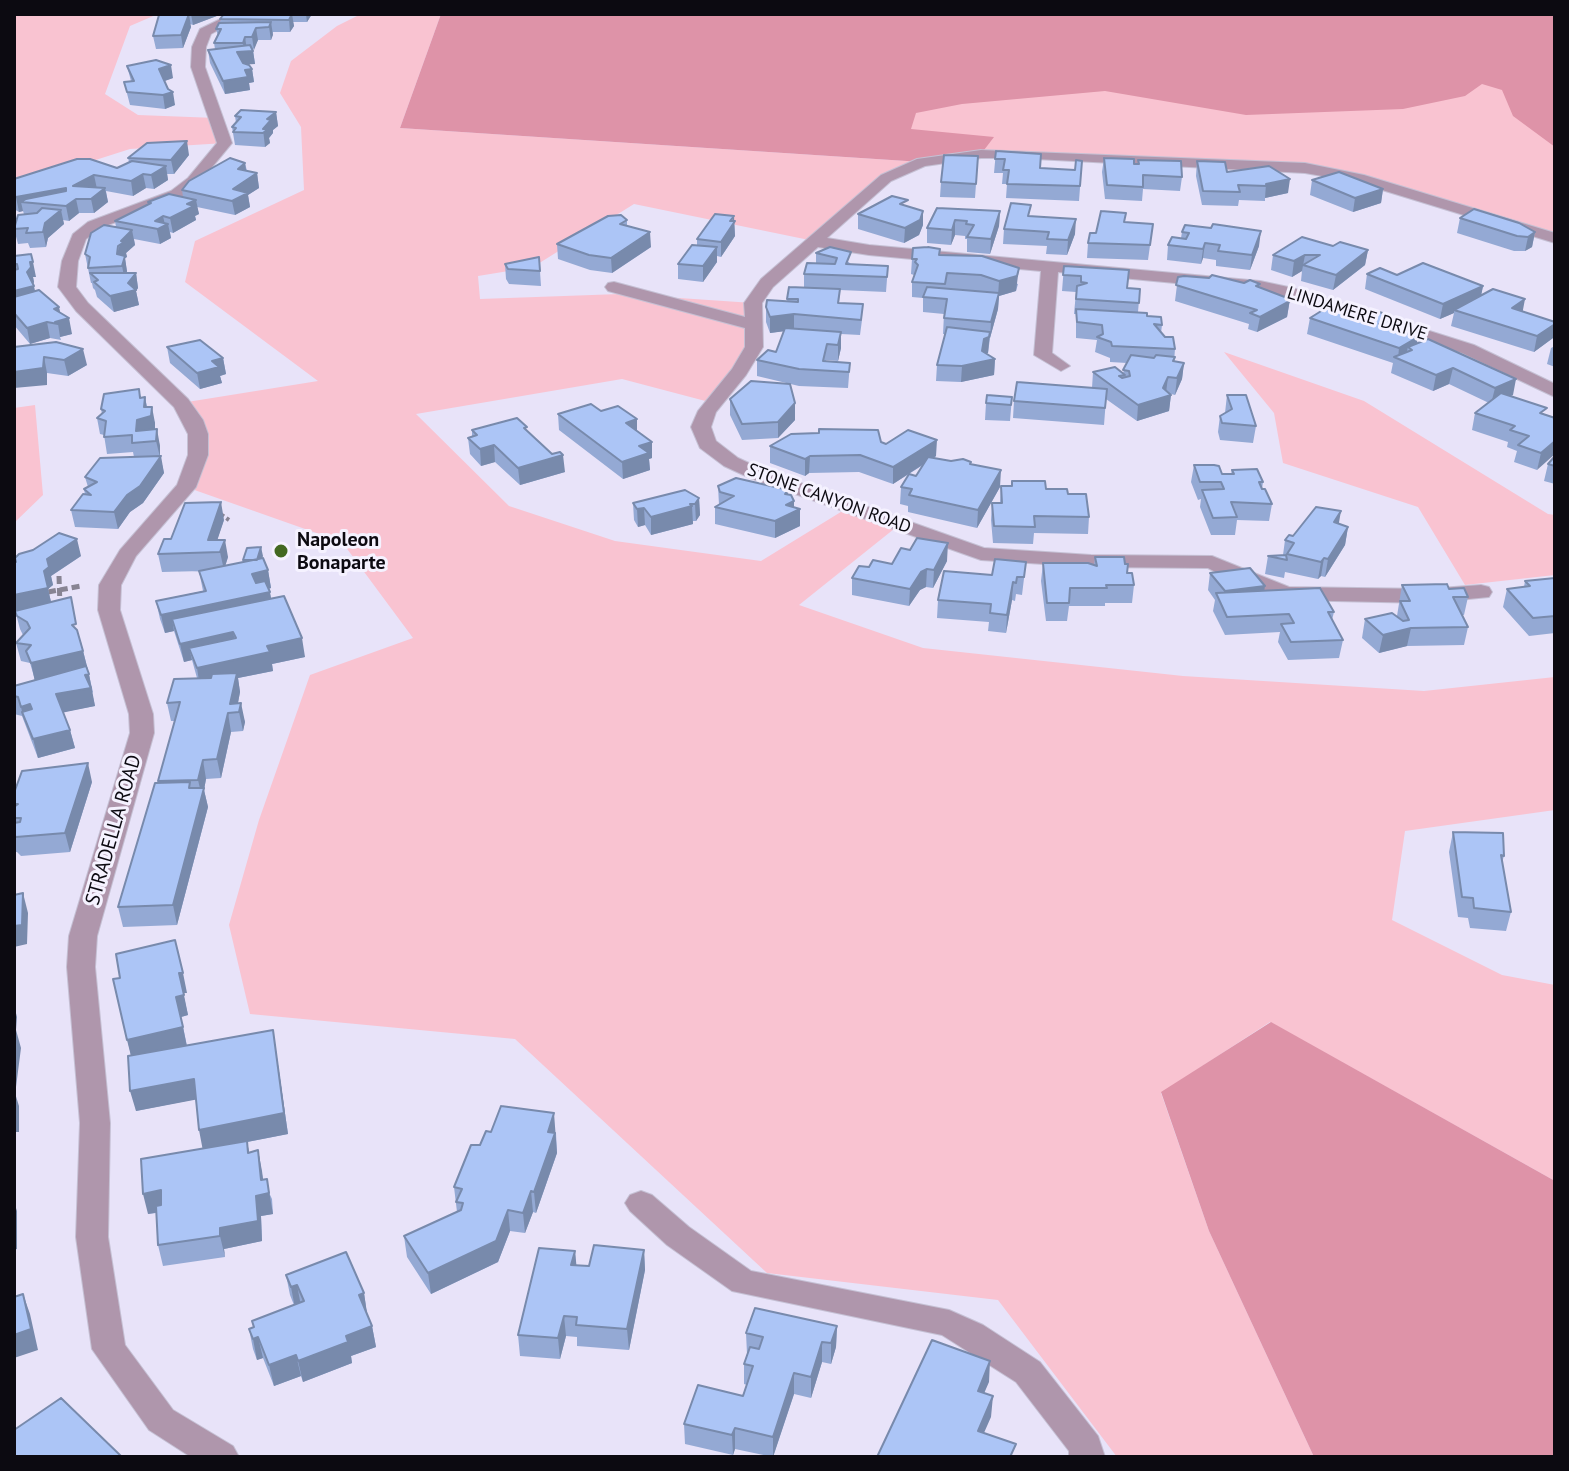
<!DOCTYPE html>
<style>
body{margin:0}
#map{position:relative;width:1569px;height:1471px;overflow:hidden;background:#e8e3f9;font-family:"PT Sans",sans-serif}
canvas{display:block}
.frame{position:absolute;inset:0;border:16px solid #0c0a11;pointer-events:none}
</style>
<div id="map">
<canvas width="1569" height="1471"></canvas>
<div class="frame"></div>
</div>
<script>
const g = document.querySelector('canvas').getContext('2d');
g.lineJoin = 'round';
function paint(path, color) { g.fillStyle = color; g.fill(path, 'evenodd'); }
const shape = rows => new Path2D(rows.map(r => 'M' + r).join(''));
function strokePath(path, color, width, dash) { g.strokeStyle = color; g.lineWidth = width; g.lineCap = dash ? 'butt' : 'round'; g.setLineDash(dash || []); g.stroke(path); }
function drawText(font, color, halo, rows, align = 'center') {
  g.font = font + ' "PT Sans",sans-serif'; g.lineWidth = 6; g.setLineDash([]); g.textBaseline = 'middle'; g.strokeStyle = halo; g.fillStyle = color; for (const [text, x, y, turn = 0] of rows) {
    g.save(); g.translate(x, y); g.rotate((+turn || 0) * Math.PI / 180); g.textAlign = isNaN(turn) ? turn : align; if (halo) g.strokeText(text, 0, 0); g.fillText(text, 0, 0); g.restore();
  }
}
const green = shape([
 [14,14,158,14,130,26,105,94,138,115,216,118,225,143,130,149,14,186],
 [361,14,441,14,400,128,922,162,901,170,814,241,634,204,533,267,478,276,480,299,620,294,753,303,754,347,713,403,622,379,416,414,509,506,615,541,761,561,849,507,899,525,799,605,923,648,1183,676,1424,691,1555,677,1555,810,1405,831,1392,920,1502,975,1555,985,1555,1181,1270,1022,1161,1093,1209,1231,1314,1457,1117,1457,998,1300,767,1273,515,1039,250,1014,229,925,259,820,310,675,413,638,342,542,186,487,198,455,181,403,318,381,185,282,195,241,304,190,301,127,280,93,291,61,337,26],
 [1555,14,1555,238,1332,171,556,129],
 [1224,352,1364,401,1548,514,1555,515,1555,575,1465,585,1418,507,1283,463,1274,413],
 [35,405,43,495,14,523,14,408]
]);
const forest = shape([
 [441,14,1555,14,1555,147,1513,116,1502,90,1482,84,1465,96,1403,109,1246,115,1105,91,962,104,916,113,911,129,994,137,981,154,922,162,400,128],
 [1271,1022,1555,1181,1555,1457,1314,1457,1209,1231,1161,1092]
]);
const pathFar1 = shape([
 [219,513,229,520]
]);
const path = shape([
 [59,576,60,606],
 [48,592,81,586]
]);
const minor = shape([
 [231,14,247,14,211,34,206,47,205,67,232,143,198,184,183,197,100,228,86,239,78,261,76,287,88,303,188,399,203,420,208,434,208,455,196,487,136,556,121,585,120,610,153,714,154,733,97,936,95,967,110,1123,108,1237,125,1345,173,1410,233,1446,239,1457,191,1457,149,1430,92,1349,76,1237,80,1123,67,967,69,936,130,733,129,714,98,610,99,585,120,550,177,485,188,455,188,434,174,407,76,311,58,287,62,261,73,234,88,222,171,191,188,178,217,143,191,67,192,47,200,29,231,14],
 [981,150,1305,163,1364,175,1555,233,1555,243,1356,182,1305,173,1016,158,981,158,925,166,891,181,827,238,869,245,1260,281,1293,288,1474,345,1555,384,1555,397,1462,353,1289,297,1260,291,1058,272,1052,353,1070,366,1061,371,1034,355,1041,271,869,255,818,247,773,287,762,303,763,347,746,375,716,412,711,427,716,441,738,458,764,470,984,548,1091,555,1212,556,1289,587,1427,589,1481,585,1489,587,1492,592,1489,597,1427,603,1287,600,1240,585,1208,568,1091,567,981,560,750,478,724,466,700,448,691,427,698,411,732,369,745,347,745,328,608,291,605,287,608,283,614,282,745,317,744,303,761,279,881,175,917,159,981,150],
 [641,1191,652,1195,689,1227,751,1271,949,1310,983,1325,1040,1362,1098,1436,1105,1457,1069,1457,1069,1451,1016,1382,942,1335,732,1291,667,1245,630,1211,625,1203,630,1195,641,1191]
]);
const wall = shape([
 [171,14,222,14,193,25,190,24,191,27,183,48,156,49,153,36],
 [224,14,312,14,307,22,293,22,294,26,290,32,273,32,271,40,258,40,253,50,255,64,248,64,252,69,254,82,249,83,250,90,225,94,210,63,208,50,215,49,214,43,218,36,216,29],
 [127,66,173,78,164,81,175,105,165,109,130,105,124,82,131,81],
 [276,112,278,126,273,130,273,133,269,138,270,143,265,147,235,145,232,127,236,123,235,116],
 [996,151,1040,168,1075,170,1082,161,1079,201,1006,198,1007,184,1002,184,1003,173,994,173],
 [189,155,174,174,167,174,168,180,154,189,146,188,133,196,106,191,108,202,94,213,79,213,69,221,63,220,64,224,48,238,46,247,30,248,28,243,18,244,14,229,24,214,23,211,19,212,14,209,14,179,117,168,129,162,128,158],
 [978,156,975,198,940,197,941,182],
 [1104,158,1134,164,1138,164,1138,160,1182,177,1180,191,1143,189,1142,201,1105,199,1102,172],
 [1197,161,1227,172,1288,193,1265,198,1265,201,1239,200,1238,206,1202,205,1196,176],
 [245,163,247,171,257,173,259,188,248,195,250,207,235,215,197,207,199,214,195,216,196,220,173,233,170,232,171,238,160,244,134,239,135,245,126,253,127,257,125,258,127,273,136,273,138,288,136,291,139,305,114,312,97,297,95,290,93,288,92,283,91,283,85,254,116,227,115,221,148,204,148,202,183,197,182,190],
 [1312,180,1383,189,1381,203,1353,212,1310,195],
 [908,206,923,225,919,235,904,243,858,229,858,214],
 [937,208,1000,211,999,226,990,254,967,252,967,239,965,239,965,236,955,235,951,245,927,243,927,228],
 [1030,216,1075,234,1067,255,1046,254,1047,246,1003,244,1004,229],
 [1460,218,1535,232,1532,247,1525,251,1514,251,1457,233],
 [627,220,627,226,651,247,612,273,590,270,558,259,557,244],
 [734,221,735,236,721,257,717,256,717,262,703,282,678,279,678,264,697,245,697,239],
 [1125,222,1153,224,1148,260,1087,258,1088,243,1096,233],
 [1182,232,1259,246,1250,270,1216,266,1216,260,1203,258,1201,264,1167,260,1168,245,1181,238],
 [1333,246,1368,250,1365,265,1333,290,1301,281,1302,271,1292,277,1271,270,1273,255],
 [830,247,851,264,888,266,886,292,840,290,839,303,862,320,860,335,841,334,841,348,838,361,826,360,826,362,850,363,848,388,799,386,757,376,757,360,776,352,784,331,770,333,766,322,766,307,787,302,789,287,804,287,804,274,816,263,816,253],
 [940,249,939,255,1018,284,1016,291,999,296,998,309,990,338,988,353,986,354,995,359,994,375,961,382,936,381,937,365,945,334,943,334,944,314,923,312,923,298,912,297,912,282,914,275,911,274,912,259],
 [14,256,36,277,33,277,34,282,33,284,35,292,60,313,72,334,60,337,61,340,50,338,30,344,14,325],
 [539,257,541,286,509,284,506,279,505,264],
 [1064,266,1127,288,1140,289,1138,312,1162,325,1161,333,1175,349,1174,362,1184,363,1182,379,1175,395,1171,394,1169,411,1137,421,1106,399,1104,425,1013,418,1014,401,1092,388,1093,372,1123,373,1127,363,1110,362,1110,358,1095,352,1097,340,1076,338,1076,314,1074,314,1076,292,1062,291],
 [1367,274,1397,275,1483,286,1481,296,1522,311,1553,338,1534,352,1451,326,1454,313,1440,319,1365,289],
 [1178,277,1260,284,1260,287,1290,299,1287,317,1257,332,1248,329,1249,324,1175,301],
 [1392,316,1390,328,1416,344,1513,395,1510,396,1546,415,1555,418,1537,470,1514,462,1517,451,1507,447,1508,442,1472,430,1475,413,1489,403,1449,384,1433,391,1391,373,1393,363,1307,334,1310,318],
 [1555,346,1555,367,1547,364,1551,348],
 [14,347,87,365,68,376,47,373,47,385],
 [167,347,223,358,226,374,220,376,222,383,200,389,170,363],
 [139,389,141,398,145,397,147,407,155,423,155,429,160,446,160,456,164,473,143,503,130,512,118,529,75,527,71,510,85,495,84,489,88,487,85,477,134,457,133,452,107,454,104,435,100,434,97,418,102,414,101,409],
 [1227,395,1256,426,1253,443,1220,440,1218,432,1220,416,1225,413],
 [1012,397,1010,421,985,420,986,403],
 [730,399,795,403,795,420,778,438,742,440,730,415],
 [558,414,637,431,652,442,652,458,649,459,650,470,623,479,559,430],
 [472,430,528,432,565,472,520,485,495,462,481,466,470,454,468,438,472,436],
 [881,442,936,456,934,458,971,464,1000,487,977,528,908,512,908,506,900,504,901,487,916,476,923,465,893,484,859,472,809,473,805,476,770,463,770,446],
 [1555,456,1555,484,1544,481,1548,464],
 [1194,465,1222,474,1231,474,1232,470,1263,482,1262,489,1272,504,1269,521,1237,520,1235,535,1211,535,1200,507,1201,499,1198,500,1191,482],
 [1012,481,1068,494,1089,517,1088,534,1034,533,1033,544,993,543,991,520,992,503,1000,503,1001,486,1011,486],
 [718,486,788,490,788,494,794,501,794,507,800,526,775,538,715,524,715,507,719,505],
 [699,498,700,515,696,521,693,521,693,524,651,535,645,525,638,527,634,520,633,503],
 [224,520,217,540,228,557,225,566,243,562,243,560,261,547,262,559,268,570,271,588,269,589,271,599,305,657,272,664,273,671,238,678,240,692,238,703,245,722,243,731,231,732,221,778,206,779,204,790,208,807,177,925,123,927,118,907,159,783,175,721,171,721,167,703,197,678,192,660,184,662,174,631,165,633,160,619,156,601,203,591,199,571,202,571,162,572,158,554,171,539],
 [1338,524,1348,527,1345,545,1325,577,1321,576,1318,579,1285,572,1284,578,1265,574,1268,556,1283,555,1285,540,1293,536],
 [81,556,51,576,53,585,48,589,51,602,81,642,93,692,92,693,95,706,63,712,70,730,75,748,38,758,22,716,14,714,14,689,35,680,30,663,21,661,16,643,23,635,20,629,16,614,14,614,14,562],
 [1095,557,1127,573,1134,585,1132,603,1105,603,1105,606,1069,606,1067,621,1046,621,1041,581,1043,563,1094,566],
 [947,561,933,588,926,587,920,590,909,606,852,595,852,578,869,567,892,564],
 [1026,562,1022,595,1016,594,1015,601,1012,600,1006,633,988,631,989,622,937,618,938,600,992,575],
 [1210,573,1264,591,1334,612,1332,620,1343,640,1339,658,1288,660,1278,642,1280,632,1225,635,1213,611,1215,600,1208,590],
 [1555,578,1555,633,1529,636,1503,607,1507,589,1524,587,1525,581],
 [1402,585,1449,589,1468,597,1464,615,1462,615,1468,627,1464,645,1407,646,1379,653,1362,638,1365,619,1397,616],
 [92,782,70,852,21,856,17,852,14,852,14,793],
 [1453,832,1504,856,1502,862,1511,912,1506,931,1470,928,1468,918,1458,917,1449,852],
 [113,979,187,993,183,993,188,1015,181,1017,187,1046,273,1030,288,1134,247,1142,249,1153,258,1150,263,1180,272,1199,273,1214,261,1216,262,1241,224,1249,225,1257,163,1266,158,1245,156,1213,148,1214,203,1148,196,1099,136,1111,131,1055],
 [556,1133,557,1153,536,1213,533,1212,525,1233,510,1231,498,1262,431,1294,407,1257,404,1236,457,1212,454,1187,480,1145],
 [644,1250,645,1270,629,1350,577,1346,577,1337,566,1336,560,1359,520,1356,518,1335,575,1251,576,1265,589,1266],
 [286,1275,364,1293,367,1314,372,1326,376,1347,351,1356,352,1363,303,1382,301,1376,274,1386,263,1358,257,1360,253,1349,249,1329,253,1327,252,1321,294,1305,290,1295],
 [837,1326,836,1347,831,1364,822,1362,811,1398,794,1394,773,1457,735,1449,733,1455,685,1444,684,1424,743,1396,747,1385,744,1384,744,1364,747,1354,746,1333]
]);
const shadedWall = shape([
 [189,14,191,27,183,48,181,35],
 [191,14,222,14,193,25],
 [292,14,294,26,290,32,289,20],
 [306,14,312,14,307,22],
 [271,22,273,35,271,40,269,27],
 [256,28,258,40,254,50,252,37],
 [245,37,247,50,253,51,255,64,239,65,237,52,244,52,243,43],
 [171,65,173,78,162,82,159,69],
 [252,69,254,82,249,83,250,90,225,94,223,81,245,70],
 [173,92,175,105,165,109,163,95],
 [276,112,278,126,273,130,273,133,269,138,270,143,265,147,263,129,267,119],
 [187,141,189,155,174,174,171,160],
 [245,163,247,177,238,169],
 [166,166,168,180,154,189,151,175],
 [257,173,259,188,248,195,250,207,235,215,232,201,233,189],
 [143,174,146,188,133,196,131,181],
 [94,175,97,189,73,186],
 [1290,179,1288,193,1265,198,1266,184],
 [66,188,69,202,21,202,23,211,19,212,16,197],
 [105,188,108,202,94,213,91,199],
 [1383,189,1381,203,1353,212,1355,198],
 [76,199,79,213,69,221,66,206],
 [196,200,199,214,195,216,196,220,173,233,170,218,187,204],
 [61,210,64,224,48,238,46,247,43,232,45,223],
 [923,211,923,225,919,235,904,243,905,228],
 [1000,211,999,226,990,254,991,239],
 [163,216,165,225,168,224,171,238,160,244,155,221],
 [734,216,735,236,721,257,721,242],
 [1076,219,1075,234,1067,255,1068,240],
 [955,220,955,235,951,245,952,230],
 [132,230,135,245,126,253,127,257,125,258,127,271,125,281,122,266,117,254,121,241],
 [1261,231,1259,246,1250,270,1252,255],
 [650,232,651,247,612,273,611,258],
 [1535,232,1532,247,1525,251,1528,237],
 [1205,243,1203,258,1201,264,1203,249],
 [717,247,717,262,703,282,703,266],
 [1368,250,1365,265,1333,290,1336,275],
 [1305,255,1302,271,1292,277,1294,261],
 [30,262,33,262,36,277,33,277,34,282,31,287,34,286,37,302,14,307,14,291,27,272],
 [1019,268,1016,291,999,296,998,309,990,338,991,322,998,296,999,281],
 [136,273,138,288,136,291,139,305,114,312,110,296,128,283],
 [1483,286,1480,301,1454,310,1454,313,1440,319,1443,304],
 [1290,299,1287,317,1257,332,1260,317],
 [1525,299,1522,315,1512,308],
 [59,307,62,320,69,318,72,334,60,337,58,324,56,324,54,309],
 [794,314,794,330,770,333,770,317],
 [1392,316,1389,332,1379,324],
 [47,322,50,338,30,344,27,328],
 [1555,324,1553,338,1534,352,1537,336],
 [841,332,841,348,838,361,838,345],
 [990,332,988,353,983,355,995,359,994,375,961,382,962,366],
 [1418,337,1415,353,1412,350,1408,347,1405,359,1398,359,1399,348],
 [83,349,87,365,68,376,64,360],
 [44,357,47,373,47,385,14,388,14,372],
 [223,358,226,374,220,376,222,383,200,389,197,373,212,361],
 [1184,363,1182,379,1175,395,1177,378],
 [1453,368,1449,384,1433,391,1436,375],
 [1168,377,1166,393,1171,395,1169,411,1137,421,1138,405,1163,388],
 [1516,379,1513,395,1491,404,1495,388],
 [145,397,148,414,152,407,155,423,155,433,136,431,137,420,144,407],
 [795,403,795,420,778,438,778,422],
 [637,419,637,436,626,423],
 [157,429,160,446,160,457,161,456,164,473,143,503,130,512,118,529,114,512,127,495,160,457,156,441],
 [937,440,936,456,893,484,893,467],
 [1555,441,1555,454,1537,470,1541,453],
 [652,442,652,458,649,459,650,470,623,479,622,462,639,446],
 [494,445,495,462,481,466,480,449],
 [563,455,565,472,520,485,518,468],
 [810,456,809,473,805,476,805,459],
 [1001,470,1000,487,977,528,978,510],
 [788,490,788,504,794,501,794,512,800,509,800,526,775,538,775,521,785,494],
 [699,498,700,515,696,521,695,504],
 [221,502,224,520,213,553,208,540],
 [692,506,693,524,651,535,651,517],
 [644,508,645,525,638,527,637,509],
 [1341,511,1338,528,1334,522],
 [1348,527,1345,545,1325,577,1328,559],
 [77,539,81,556,51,576,53,585,48,589,52,606,14,614,14,595,44,571,47,559],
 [225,540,228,557,224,570,220,552],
 [948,543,947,561,933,588,934,570],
 [261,547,263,556,259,568,257,560],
 [1324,558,1321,576,1318,579,1321,562],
 [927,569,926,587,920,590,909,606,910,589,921,572],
 [268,570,271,588,255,591,252,574],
 [1013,582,1012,600,1006,633,1007,615],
 [1265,586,1262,604,1222,609,1225,591],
 [270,592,273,610,172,619,174,631,165,633,161,615],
 [1411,628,1407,646,1379,653,1383,635],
 [233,632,237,651,189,648,192,660,184,662,180,644],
 [302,638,305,657,272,664,273,671,238,678,240,692,236,713,200,687,197,668,267,646],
 [83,651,88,670,35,682,31,663],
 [89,674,95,706,61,713,56,694,85,675],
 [241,703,245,722,243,731,239,712],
 [30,704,35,723,22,712,25,725,21,707],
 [228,713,231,732,221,778,217,759],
 [70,730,75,748,38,758,33,739],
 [203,760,206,779,204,790,208,807,177,925,173,905,202,797,198,780],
 [88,763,92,782,70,852,65,833],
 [23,893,28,913,27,944,14,947,14,926],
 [179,973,183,973,187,993,183,993],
 [184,995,188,1015,181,1017,187,1047,132,1060,127,1040,176,997],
 [14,1005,17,1017,16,1030,21,1048,16,1087,14,1081],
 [273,1030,288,1134,247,1142,251,1161,203,1151,199,1130],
 [194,1079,199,1099,136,1111,130,1091],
 [14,1090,19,1106,19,1132,14,1132],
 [554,1113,557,1153,536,1213,534,1192,548,1132],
 [258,1150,262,1171,265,1194,267,1179,273,1214,261,1216,262,1241,224,1249,225,1257,220,1236,220,1228,256,1196,261,1180],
 [161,1190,166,1211,148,1214,143,1194],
 [531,1191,533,1212,525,1233,523,1213],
 [14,1202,17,1211,17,1249,14,1250],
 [508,1210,510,1231,498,1262,431,1294,428,1273],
 [644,1250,645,1270,629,1350,627,1329],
 [575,1251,577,1271,571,1265],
 [297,1285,301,1306,295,1308,291,1287],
 [364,1293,367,1313,362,1315,359,1295],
 [23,1294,30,1314,38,1350,14,1358,14,1335],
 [564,1316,566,1336,560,1359,558,1338],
 [372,1326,376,1347,351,1356,352,1363,303,1382,298,1361,346,1336],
 [837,1326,836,1347,831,1364,831,1343],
 [258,1337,263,1358,257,1360,253,1339],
 [822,1342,822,1362,811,1398,811,1377],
 [296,1355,301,1376,274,1386,269,1365],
 [990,1361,989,1382,976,1412,978,1391],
 [794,1373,794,1394,773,1457,773,1437],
 [993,1396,991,1417,976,1451,978,1431],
 [735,1428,735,1449,733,1455,732,1435]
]);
const building = shape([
 [189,14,181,35,153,36,159,15,189,14],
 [224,14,292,14,289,20,220,19,224,14],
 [271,22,269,27,256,28,252,37,245,37,243,43,214,43,221,29,216,29,219,23,271,22],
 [250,45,253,51,237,52,243,63,249,65,252,69,245,70,248,77,223,81,208,50,250,45],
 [156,60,171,65,159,69,168,89,173,92,163,95,127,92,124,82,134,81,127,66,156,60],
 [241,110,276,112,267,119,271,120,263,129,268,129,263,133,233,132,236,128,232,127,241,117,235,116,241,110],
 [187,141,171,160,128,158,147,143,187,141],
 [996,151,1041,154,1040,168,1075,170,1076,160,1082,161,1080,186,1007,184,1009,170,1003,170,1005,159,995,159,996,151],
 [944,155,978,156,976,184,941,182,944,155],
 [230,158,245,163,238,169,257,173,233,189,248,193,232,201,182,190,189,181,230,158],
 [1104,158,1134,159,1134,164,1139,164,1138,160,1181,161,1182,177,1143,175,1143,187,1107,185,1104,158],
 [77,159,90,159,117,168,132,161,166,166,151,175,143,174,131,181,94,175,73,186,105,188,91,199,76,199,66,206,21,202,26,199,66,191,66,188,16,197,14,196,14,179,77,159],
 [1197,161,1225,162,1227,172,1269,166,1290,179,1266,184,1267,186,1238,185,1240,192,1203,191,1197,161],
 [1339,172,1383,189,1355,198,1312,180,1339,172],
 [169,194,196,200,187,204,194,206,170,218,163,216,155,221,168,224,158,229,115,221,151,203,148,202,169,194],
 [892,196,908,200,900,204,923,211,920,220,905,228,858,214,892,196],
 [1011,203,1031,205,1028,216,1076,219,1068,240,1047,239,1049,232,1004,229,1011,203],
 [42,208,61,210,45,223,43,232,26,233,28,228,14,229,18,215,37,213,42,208],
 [937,208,1000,211,991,239,967,237,974,225,966,224,967,221,955,220,952,230,927,228,937,208],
 [1474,209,1519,223,1535,232,1528,237,1517,236,1460,218,1474,209],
 [1101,211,1126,213,1124,222,1153,224,1150,245,1088,243,1090,233,1096,233,1101,211],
 [715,214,734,216,730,221,735,221,721,242,697,239,715,214],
 [621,215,627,220,620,224,650,232,611,258,589,255,557,244,608,216,621,215],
 [1213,224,1261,231,1252,255,1218,251,1220,245,1205,243,1203,249,1168,245,1172,237,1186,239,1189,233,1182,232,1185,225,1211,228,1213,224],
 [104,225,132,230,121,241,124,242,118,246,117,254,125,256,122,266,88,268,90,257,85,254,91,233,104,225],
 [1302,237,1333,246,1340,242,1368,250,1336,275,1303,265,1320,255,1305,255,1294,261,1273,255,1302,237],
 [692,245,717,247,703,266,678,264,692,245],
 [830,247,851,252,846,264,888,266,887,277,804,274,807,263,835,264,837,258,816,253,830,247],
 [928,247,940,249,939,255,982,256,1019,268,1017,276,999,281,981,275,947,273,945,284,912,282,918,265,915,262,917,259,912,259,913,248,928,247],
 [31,254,33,262,30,262,31,267,27,272,34,286,14,291,14,270,18,269,17,264,14,264,14,256,31,254],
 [539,257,540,271,508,269,505,264,539,257],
 [1423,263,1483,286,1443,304,1367,274,1380,268,1397,275,1423,263],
 [1064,266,1129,270,1127,288,1140,289,1139,303,1076,299,1077,286,1087,283,1081,282,1081,276,1063,275,1064,266],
 [90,273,136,273,128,283,136,290,110,296,94,282,98,280,90,273],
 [1212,275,1244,283,1250,280,1260,284,1256,286,1290,299,1287,300,1290,301,1260,317,1250,313,1257,310,1176,285,1178,277,1184,276,1209,278,1212,275],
 [789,287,840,289,838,303,863,304,861,320,794,314,770,317,766,307,767,300,798,302,798,299,787,299,789,287],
 [927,287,999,293,991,322,944,318,947,299,923,297,927,287],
 [1493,289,1525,299,1512,308,1555,322,1555,324,1537,336,1454,310,1493,289],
 [39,290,59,307,54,309,69,318,55,322,58,324,47,322,27,328,14,313,14,297,39,290],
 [1326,308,1361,317,1373,310,1392,316,1379,324,1418,337,1399,348,1310,318,1326,308],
 [1076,309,1147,313,1147,316,1161,317,1162,325,1154,324,1165,337,1173,337,1175,349,1112,346,1111,342,1097,337,1103,334,1102,325,1077,322,1076,309],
 [947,327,990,332,989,337,984,339,982,351,995,359,962,366,937,365,947,327],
 [785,328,841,332,838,345,827,344,823,361,850,363,849,372,799,369,757,360,768,350,776,352,785,328],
 [1428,339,1516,379,1495,388,1453,368,1436,375,1394,357,1412,350,1408,347,1428,339],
 [200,340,223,358,212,361,219,367,197,373,167,347,200,340],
 [56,342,83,349,64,360,44,357,43,368,14,372,14,347,56,342],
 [1131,355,1154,358,1156,355,1175,357,1173,361,1184,363,1177,378,1168,377,1163,388,1171,395,1138,405,1093,372,1115,367,1125,375,1119,376,1122,378,1130,376,1129,371,1123,370,1131,355],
 [751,381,790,384,795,403,778,422,742,424,730,399,751,381],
 [1017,382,1107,389,1105,408,1014,401,1017,382],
 [139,389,140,398,145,397,144,407,152,407,151,416,137,420,136,431,157,429,156,441,132,443,132,435,104,437,106,421,97,418,105,411,101,409,104,394,139,389],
 [1501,393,1547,408,1540,413,1555,418,1555,441,1541,453,1518,445,1529,436,1510,430,1515,426,1475,413,1501,393],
 [987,395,1012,397,1011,405,986,403,987,395],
 [1227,395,1246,395,1256,426,1222,423,1220,416,1232,409,1227,395],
 [591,404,601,411,618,406,637,419,626,423,652,442,639,446,649,453,622,462,558,414,591,404],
 [517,418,527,427,524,428,552,454,560,452,563,455,518,468,494,445,480,449,468,438,477,435,472,430,517,418],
 [819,429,878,430,881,442,886,444,908,430,937,440,893,467,860,455,810,456,805,459,770,446,791,434,819,433,819,429],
 [161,456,140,486,127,495,114,512,71,510,83,494,91,495,84,489,97,482,85,477,100,458,161,456],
 [1555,456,1555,466,1548,464,1555,456],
 [928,457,951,461,963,459,971,462,970,464,1001,470,978,510,909,495,912,489,901,487,909,474,916,476,928,457],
 [1194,465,1214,465,1219,466,1222,474,1234,474,1232,470,1257,469,1263,482,1259,482,1262,489,1265,489,1272,504,1231,502,1237,517,1213,518,1202,490,1224,489,1221,482,1200,482,1194,465],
 [736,478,788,490,785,494,791,495,794,501,786,505,800,509,775,521,715,507,734,496,720,492,718,486,736,478],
 [1012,481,1045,481,1046,489,1067,489,1068,494,1086,494,1089,517,1034,516,1035,527,994,526,992,503,1002,503,1001,486,1012,486,1012,481],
 [685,490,699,498,695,504,690,504,692,506,651,517,644,508,637,509,633,503,685,490],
 [221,502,208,540,225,540,220,552,158,554,164,539,171,539,185,503,221,502],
 [1316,507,1341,511,1334,522,1348,527,1328,559,1324,558,1321,562,1287,554,1294,543,1285,540,1289,535,1293,536,1316,507],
 [59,533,77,539,47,559,49,567,44,571,48,588,14,595,14,562,16,562,15,558,19,554,33,550,59,533],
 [917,538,948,543,934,570,927,569,921,572,910,589,852,578,859,566,869,567,873,560,892,564,901,548,910,550,917,538],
 [261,547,257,560,243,560,247,548,261,547],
 [1286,555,1287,560,1268,556,1286,555],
 [1095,557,1124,557,1125,564,1128,564,1127,573,1132,573,1134,585,1106,585,1107,588,1070,588,1069,603,1047,603,1043,563,1088,563,1097,566,1095,557],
 [263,558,268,570,252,574,256,583,265,581,270,592,161,615,156,601,206,591,199,571,263,558],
 [995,559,1026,562,1024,577,1017,577,1016,583,1013,582,1007,615,990,613,991,604,938,600,944,571,992,575,995,559],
 [1250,568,1265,586,1225,591,1210,573,1250,568],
 [1555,578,1555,616,1533,618,1507,589,1530,586,1525,581,1555,578],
 [1447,584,1449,589,1464,588,1468,597,1453,597,1468,627,1411,628,1383,635,1365,619,1392,613,1403,621,1409,620,1400,601,1410,601,1402,585,1447,584],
 [1320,588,1334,612,1328,612,1343,640,1291,642,1281,624,1294,623,1289,614,1227,617,1216,593,1320,588],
 [284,596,302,638,267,646,270,652,197,668,189,648,236,638,233,632,180,644,172,619,284,596],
 [71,597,76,624,72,625,77,630,83,651,31,663,26,651,31,645,16,643,30,628,27,622,17,616,15,611,71,597],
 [86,666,89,674,85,675,91,688,56,694,70,730,33,739,22,712,32,709,30,704,21,707,18,697,14,696,14,689,15,689,14,686,86,666],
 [237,673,230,704,241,703,239,712,228,713,217,759,203,760,198,780,158,781,180,702,167,703,174,679,211,678,212,674,237,673],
 [88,763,65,833,16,837,14,835,14,823,20,822,21,818,14,818,14,807,18,804,14,804,14,793,22,771,88,763],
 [190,782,189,788,204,788,173,905,118,907,155,783,190,782],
 [1453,832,1503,833,1504,856,1501,855,1511,912,1474,908,1473,898,1462,897,1453,832],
 [23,893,22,925,14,926,14,895,23,893],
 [175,940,183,973,179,973,184,995,176,997,183,1027,127,1040,113,979,120,978,116,954,175,940],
 [273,1030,284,1113,199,1130,194,1079,130,1091,128,1056,273,1030],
 [501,1106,554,1113,548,1132,555,1133,534,1192,531,1191,523,1213,508,1210,496,1241,428,1273,404,1236,461,1210,463,1203,456,1202,462,1189,454,1187,471,1145,480,1145,486,1131,491,1132,501,1106],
 [247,1141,248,1153,258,1150,261,1180,267,1179,269,1193,256,1196,258,1221,220,1228,220,1236,158,1245,156,1206,161,1205,161,1190,143,1194,141,1159,247,1141],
 [594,1245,644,1250,627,1329,576,1325,577,1317,564,1316,558,1338,518,1335,539,1248,575,1251,571,1265,589,1266,594,1245],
 [346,1252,364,1293,359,1295,372,1326,346,1336,348,1342,298,1361,296,1355,269,1365,258,1337,253,1339,249,1329,254,1327,252,1321,304,1301,297,1285,291,1287,286,1275,346,1252],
 [23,1294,31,1329,14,1335,14,1297,23,1294],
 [755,1308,837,1326,831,1343,822,1342,811,1377,794,1373,773,1437,735,1428,732,1435,684,1424,698,1385,743,1396,753,1366,744,1364,750,1347,759,1349,763,1337,746,1333,755,1308],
 [932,1340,990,1361,978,1391,993,1396,978,1431,1016,1444,1010,1457,877,1457,932,1340],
 [61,1398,122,1457,14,1457,14,1430,61,1398]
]);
const markers = [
 [281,551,8,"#436821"]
];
const farStreetnames = [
 ["LINDAMERE DRIVE",1357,314,17],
 ["STONE CANYON ROAD",829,499,20]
];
const poiNames = [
 ["Napoleon",297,540],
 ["Bonaparte",297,563]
];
const streetNames = [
 ["STRADELLA ROAD",114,830,-74]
];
paint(green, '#f9c3d1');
paint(forest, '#de93a8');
strokePath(minor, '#c5c0d4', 2);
strokePath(pathFar1, '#888493', 4, [6, 3]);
strokePath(path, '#888493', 5, [8, 4]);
paint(minor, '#af96ac');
paint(wall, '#94a9d4');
paint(shadedWall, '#788aac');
paint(building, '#acc5f6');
strokePath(building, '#788aac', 2);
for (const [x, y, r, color] of markers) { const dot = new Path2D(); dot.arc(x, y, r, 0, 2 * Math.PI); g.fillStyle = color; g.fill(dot); strokePath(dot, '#f5f2ff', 3); }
drawText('18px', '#0c0a11', '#f5f2ff', farStreetnames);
drawText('bold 20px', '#0c0a11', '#f5f2ff', poiNames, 'left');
drawText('20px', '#0c0a11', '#f5f2ff', streetNames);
</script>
